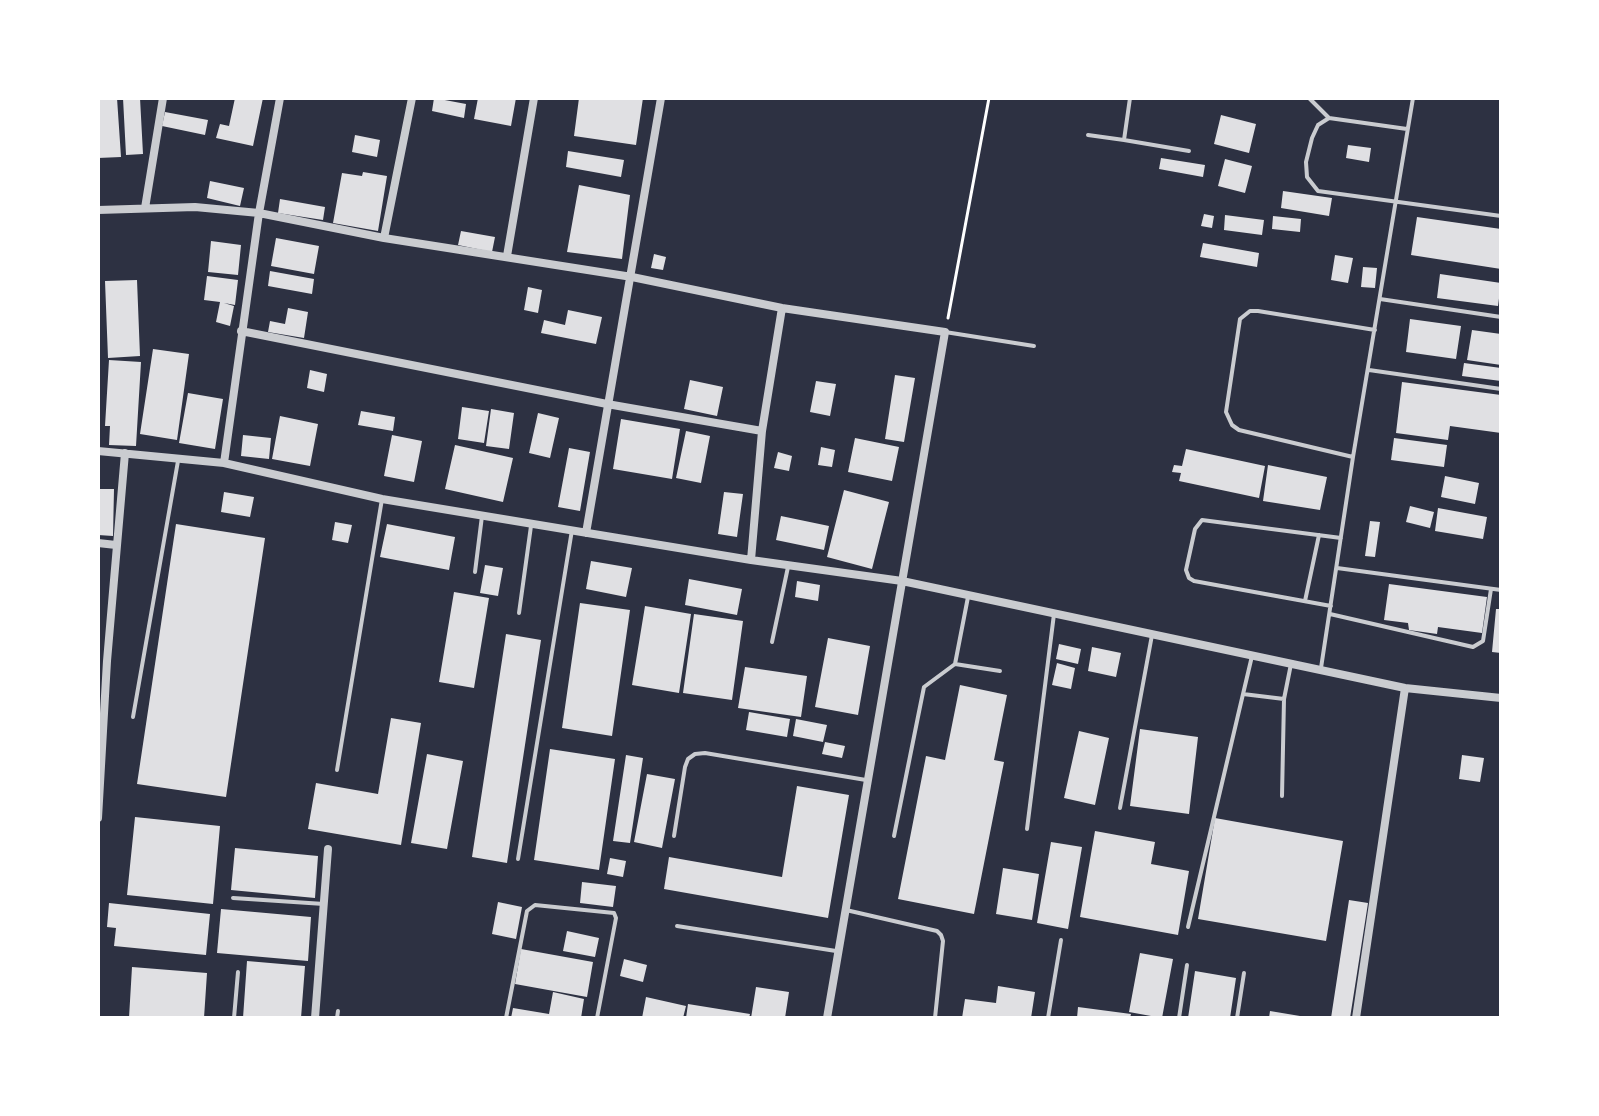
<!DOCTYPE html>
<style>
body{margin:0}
#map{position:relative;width:1599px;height:1116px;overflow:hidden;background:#2d3142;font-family:"Sofia Sans Condensed",sans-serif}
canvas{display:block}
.frame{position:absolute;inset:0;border:100px solid #fff;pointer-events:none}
</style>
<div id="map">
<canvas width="1599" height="1116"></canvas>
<div class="frame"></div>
</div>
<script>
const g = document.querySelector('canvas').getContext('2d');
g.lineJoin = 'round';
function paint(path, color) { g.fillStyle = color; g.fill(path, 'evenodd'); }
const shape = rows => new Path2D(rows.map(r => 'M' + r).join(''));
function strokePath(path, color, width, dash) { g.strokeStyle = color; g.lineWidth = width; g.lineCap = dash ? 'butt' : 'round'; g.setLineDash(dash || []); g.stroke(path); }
const building = shape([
 [98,98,117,98,121,157,98,158],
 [123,98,140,98,143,154,126,155],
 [235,98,263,98,253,146,216,138,220,124,229,126],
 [434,98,466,104,464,118,432,111],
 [478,98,516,98,511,126,474,119],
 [579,98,643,98,636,145,574,136],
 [165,112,208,120,205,135,162,126],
 [1221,115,1256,124,1249,153,1214,144],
 [355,135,380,140,377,157,352,152],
 [1348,145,1371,148,1369,162,1346,158],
 [568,151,624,160,621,177,566,167],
 [1161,158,1205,165,1203,177,1159,169],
 [1225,159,1252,166,1245,193,1218,186],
 [363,172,387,176,378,231,333,223,342,173,362,176],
 [210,181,244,188,240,206,207,198],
 [579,185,630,195,622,259,567,252],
 [1283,191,1332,198,1329,216,1281,208],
 [280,199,325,207,323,220,278,213],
 [1204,214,1214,216,1212,228,1201,226],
 [1225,215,1264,220,1262,235,1224,230],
 [1273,216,1301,219,1300,232,1272,229],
 [1417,217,1501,229,1501,269,1411,255],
 [461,231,495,237,492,252,458,245],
 [276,238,319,246,314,274,271,266],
 [211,241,241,245,238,275,208,272],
 [1203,243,1259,253,1257,267,1200,257],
 [654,254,666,257,663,270,651,268],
 [1335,255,1353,258,1348,283,1331,280],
 [1363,267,1377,268,1375,288,1361,287],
 [270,271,314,279,312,294,268,286],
 [1440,274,1501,283,1498,306,1437,298],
 [207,276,238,280,235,305,224,303,234,306,230,326,216,322,220,302,204,300],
 [137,280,140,356,108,358,105,281],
 [528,287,542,290,538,313,524,310],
 [288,308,308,312,304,338,268,332,270,321,285,324],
 [568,310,602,317,596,344,541,333,544,320,565,325],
 [1410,319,1461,326,1456,359,1406,352],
 [1472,330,1501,334,1501,365,1467,360],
 [153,349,189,354,177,440,140,434],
 [109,360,141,362,136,446,109,445,110,426,105,426],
 [1464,363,1501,368,1501,381,1462,376],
 [310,370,327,374,324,392,307,388],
 [895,375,915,378,904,442,885,439],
 [690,380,723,387,717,416,684,409],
 [816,381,836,384,830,416,810,412],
 [1402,382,1501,395,1501,433,1450,426,1448,440,1396,433],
 [188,393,223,399,215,449,179,443],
 [462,407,489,411,484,443,458,439],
 [491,409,514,413,509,449,486,446],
 [361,411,395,417,393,431,358,425],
 [538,413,559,418,550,458,529,453],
 [280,416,318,424,310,466,272,459],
 [621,419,680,429,672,479,613,469],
 [686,431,710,436,701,483,676,478],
 [243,435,271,438,269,459,241,456],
 [392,435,422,441,414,482,384,476],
 [855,438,899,447,892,481,848,472],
 [1394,438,1447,445,1444,467,1391,460],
 [455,445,513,458,503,502,445,489],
 [821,447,835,450,832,467,818,465],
 [569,448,590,452,580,511,558,507],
 [1186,449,1265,466,1259,498,1179,481,1181,473,1172,472,1174,465,1182,466],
 [778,452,792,456,789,471,774,468],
 [1268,465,1327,477,1320,510,1263,501],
 [1445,476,1479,483,1475,504,1441,497],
 [98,489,114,489,113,536,98,535],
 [844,490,889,502,872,569,827,557],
 [224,492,254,497,250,517,221,512],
 [724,492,743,494,737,537,718,534],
 [1410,506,1434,512,1430,528,1406,522],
 [1438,508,1487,517,1483,539,1435,531],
 [781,516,829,526,824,550,776,540],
 [1370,521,1380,522,1375,557,1365,556],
 [335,522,352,525,348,543,332,540],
 [176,524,265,538,226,797,137,784],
 [387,524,455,537,449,570,380,557],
 [591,561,632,568,626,597,586,589],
 [485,565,503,568,498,596,480,593],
 [689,579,742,589,737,615,685,605],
 [797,581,820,585,818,601,795,597],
 [1389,584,1487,597,1482,633,1438,627,1437,634,1409,630,1408,623,1384,620],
 [454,592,489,598,474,688,439,682],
 [580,603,630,610,612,736,562,728],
 [645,606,691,614,679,693,632,685],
 [1496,609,1501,609,1501,653,1492,652],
 [694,614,743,621,732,700,683,693],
 [506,634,541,640,507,863,472,857],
 [828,638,870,646,858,715,815,707],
 [1059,644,1081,649,1078,664,1056,659],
 [1092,647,1121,653,1116,677,1088,671],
 [1057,663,1075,668,1071,689,1052,685],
 [745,667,807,676,801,717,738,708],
 [960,685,1007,695,994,760,1004,762,974,914,898,899,926,756,945,760],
 [749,712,790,719,787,737,746,730],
 [391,718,421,723,401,845,308,829,316,783,378,794],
 [796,719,827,725,823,742,793,736],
 [1140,729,1198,737,1189,814,1130,806],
 [1079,731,1109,738,1095,805,1064,798],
 [825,742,845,746,842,758,822,754],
 [550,749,615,759,599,870,534,860],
 [427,754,463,761,447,849,411,843],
 [626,755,643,758,630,843,613,841],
 [1462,755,1484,758,1480,782,1459,779],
 [647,774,675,779,662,848,634,842],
 [797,786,849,795,828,918,664,889,669,857,782,877],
 [135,817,220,826,213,904,127,895],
 [1215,818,1343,841,1326,941,1198,919],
 [1095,831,1155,842,1151,864,1189,871,1178,935,1080,917],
 [1051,842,1082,847,1068,929,1037,923],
 [235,848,318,856,315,898,231,890],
 [610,858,626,861,623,877,607,874],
 [1003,868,1039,874,1032,920,996,914],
 [582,882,616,886,613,907,580,903],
 [1349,900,1368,903,1350,1018,1331,1018],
 [498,902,522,907,516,939,492,934],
 [109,903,210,914,206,955,114,946,116,928,107,927],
 [221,909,311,917,308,961,217,953],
 [567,931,599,938,595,957,563,951],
 [521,949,593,962,587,997,515,984],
 [1140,953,1173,959,1162,1018,1129,1012],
 [624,959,647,965,643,982,620,976],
 [247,961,305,966,301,1018,243,1018],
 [132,967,207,973,204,1018,129,1018],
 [1195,971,1236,978,1230,1018,1188,1018],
 [998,986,1035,992,1031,1018,962,1018,965,999,996,1003],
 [756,987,789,992,785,1018,751,1018],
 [553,992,584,999,581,1018,511,1018,513,1008,549,1014],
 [646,997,686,1006,683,1018,642,1018],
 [688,1004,750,1014,749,1018,686,1018],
 [1078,1007,1131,1014,1130,1018,1077,1018],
 [1270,1011,1300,1016,1299,1018,1269,1018]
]);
const path = shape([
 [948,318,989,98]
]);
const service = shape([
 [1130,98,1124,140,1189,151],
 [1309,98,1329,118],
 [1407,129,1329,118,1318,125,1312,138,1306,162,1307,177,1318,191,1501,216],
 [1088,135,1124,140],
 [1380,299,1501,317],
 [945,332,1034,346],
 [1369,370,1501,389],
 [1353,457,1239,430,1232,425,1226,412,1240,319,1250,311,1258,311,1375,330],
 [1337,568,1501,590],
 [475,572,482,516],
 [1305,601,1319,535],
 [1331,606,1194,581,1189,578,1186,570,1195,529,1202,520,1341,538],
 [519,613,531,526],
 [1330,614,1473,647,1483,641,1491,589],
 [772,642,788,567],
 [955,664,1000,671],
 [1321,668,1353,457,1413,98],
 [1243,694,1284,699],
 [133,717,178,461],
 [337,770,382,499],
 [1282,796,1284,699,1291,664],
 [1120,808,1152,635],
 [1027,829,1054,614],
 [674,836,685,767,688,759,695,754,705,753,866,780],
 [894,836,924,687,955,664,968,597],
 [518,859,572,530],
 [233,898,324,904],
 [846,910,937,931,941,935,943,941,935,1018],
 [677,926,836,951],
 [1188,927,1252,656],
 [234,1018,238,972],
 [337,1018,338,1011],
 [506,1018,527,911,535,905,614,913,616,918,597,1018],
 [1048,1018,1061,940],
 [1179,1018,1187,965],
 [1237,1018,1244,973]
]);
const minor = shape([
 [145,208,163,98],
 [98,210,195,207,259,213,384,238,632,277,782,308,945,332,827,1018],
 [384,238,412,98],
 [507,256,534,98],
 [241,331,607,404,762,431],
 [98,451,224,463,382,499,751,560,902,581,1405,688,1501,698],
 [224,463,259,213,280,98],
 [586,533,661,98],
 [98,543,116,545],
 [751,560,762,431,782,308],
 [98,818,107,661,125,453],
 [315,1018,328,849],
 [1356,1018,1405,688]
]);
paint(building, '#e0e0e3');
strokePath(path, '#fff', 3);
strokePath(service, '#caccd0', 4);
strokePath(minor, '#caccd0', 8);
</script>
